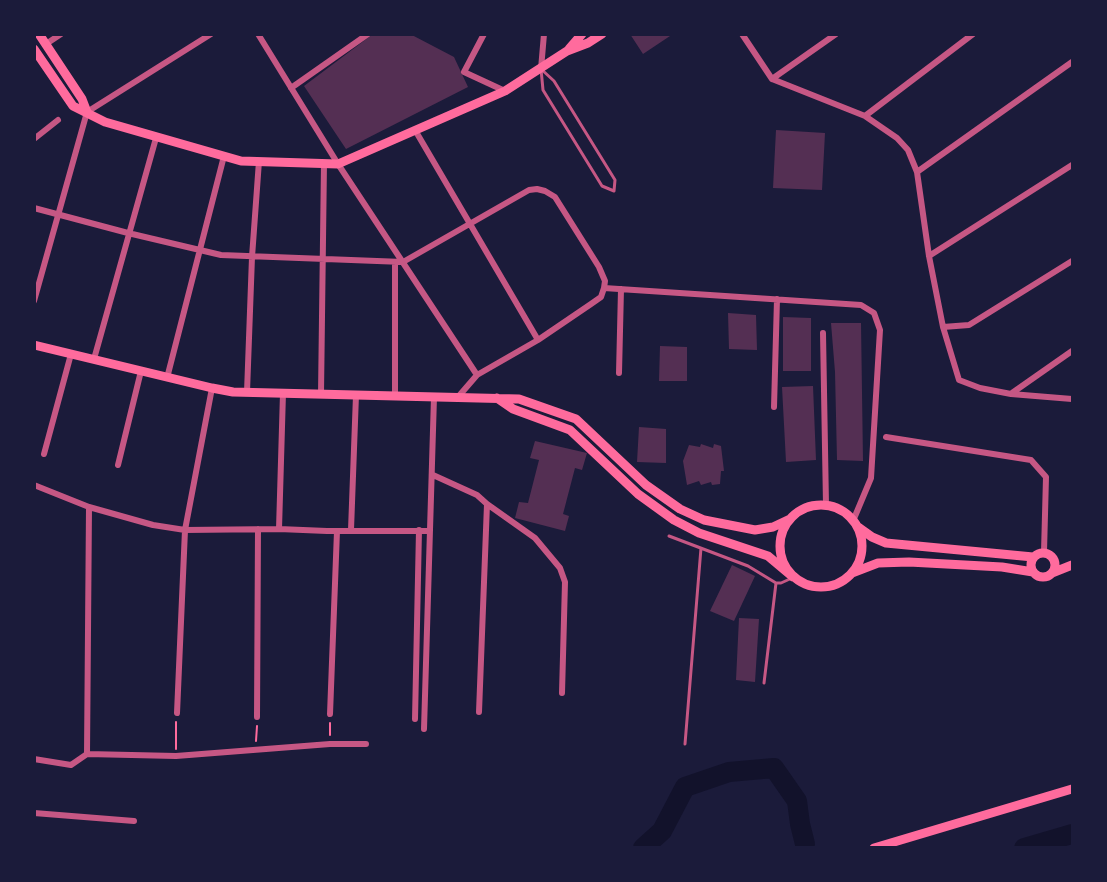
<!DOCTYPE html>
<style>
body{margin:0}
#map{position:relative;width:1107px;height:882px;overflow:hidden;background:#1b1b3a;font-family:Lato,sans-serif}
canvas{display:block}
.frame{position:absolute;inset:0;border:36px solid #1b1b3a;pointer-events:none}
</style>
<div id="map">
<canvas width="1107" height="882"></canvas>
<div class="frame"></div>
</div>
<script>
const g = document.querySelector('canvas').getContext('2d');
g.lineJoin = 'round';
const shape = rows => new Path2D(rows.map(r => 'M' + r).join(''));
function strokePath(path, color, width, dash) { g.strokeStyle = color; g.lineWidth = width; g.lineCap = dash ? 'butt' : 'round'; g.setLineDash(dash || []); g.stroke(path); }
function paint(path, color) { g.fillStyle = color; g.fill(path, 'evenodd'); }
const river = shape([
 [643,848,662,831,685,787,729,772,774,768,797,801,800,824,805,844],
 [1024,848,1072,834]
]);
const building = shape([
 [373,34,410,34,454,57,468,87,346,149,304,86],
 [630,34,673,34,643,54],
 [776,130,825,133,822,190,773,188],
 [728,313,756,315,757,350,729,349],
 [783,317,811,318,811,371,783,371],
 [831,323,861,323,863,461,837,460,835,372],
 [660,346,687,347,687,381,659,381],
 [813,386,816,460,786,462,782,387],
 [639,427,666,429,666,463,637,462],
 [535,441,587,453,582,470,575,468,563,514,569,516,565,531,515,518,519,502,528,503,539,460,530,458],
 [701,444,713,448,714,444,721,446,724,471,721,471,720,484,712,485,711,482,701,485,699,481,687,485,683,461,689,445,700,447],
 [732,565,755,576,734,621,710,611],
 [739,618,759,619,755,682,736,680]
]);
const path = shape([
 [330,735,330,723],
 [256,741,257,726],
 [176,749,176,722]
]);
const service = shape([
 [541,69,554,81,615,180,614,191,602,186,543,90,541,69],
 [669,536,748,566,776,583,781,583,792,578],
 [764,683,776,583],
 [685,744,701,548]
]);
const minor = shape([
 [258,34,338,164,477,375],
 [484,34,464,72,505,91],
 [742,34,772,79,865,116,897,138,908,150,917,172,929,256,943,327,959,380,980,388,1011,394,1072,399],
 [46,44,61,34],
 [541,69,544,34],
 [772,79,836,34],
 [291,88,368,34],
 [865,116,973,34],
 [415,130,538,340],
 [34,139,58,120],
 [917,172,1072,62],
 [34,208,128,233,221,255,403,262,529,190,537,189,545,191,555,197,599,267,605,281,604,288,601,297,591,304,538,340,477,375,458,397],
 [929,256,1072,165],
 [395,262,395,396],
 [604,288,861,305,874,313,880,330,871,478,853,521],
 [34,301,87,112,211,34],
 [943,327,969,325,1072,261],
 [823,333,826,505],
 [94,359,156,138],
 [619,373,621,289],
 [167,378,224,156],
 [247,392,252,257,259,161],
 [1012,393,1072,351],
 [321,394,324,163],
 [774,407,777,299],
 [886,437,1031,460,1046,477,1044,552],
 [44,454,71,354],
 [118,465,141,371],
 [433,475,477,495,487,504,479,712],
 [34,485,89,507,153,525,185,530,279,529,327,531,430,531],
 [487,504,535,538,560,568,565,582,562,693],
 [279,529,283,393],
 [351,530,356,395],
 [177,713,185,530,212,388],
 [330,714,337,531],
 [257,717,258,529],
 [415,719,419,530],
 [424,729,434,397],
 [87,754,89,507],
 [34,759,71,765,87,754,176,756,330,744,366,744],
 [34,813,134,821]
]);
const secondary = shape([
 [39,34,82,99,87,112],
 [34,49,73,106,105,122,241,161,338,164,505,91,567,51,588,43,602,34],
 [569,49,582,34],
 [34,345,212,388,233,392,519,399,576,419,646,485,680,509,704,520,755,530,773,527,790,519],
 [497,398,513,409,570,430,638,494,674,520,699,533,768,556,793,577],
 '780 546a41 41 0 1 1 82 0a41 41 0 1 1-82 0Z',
 [858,527,872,537,886,543,1033,557],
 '1031 565a12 12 0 1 1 24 0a12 12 0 1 1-24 0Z',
 [852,573,878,563,909,562,1002,567,1033,572],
 [1052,573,1072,565],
 [874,848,1072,789]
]);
strokePath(river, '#12122b', 20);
paint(building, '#542f53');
strokePath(path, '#ff6b9d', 2);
strokePath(service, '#c65784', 3);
strokePath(minor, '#c65784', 6);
strokePath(secondary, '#ff6b9d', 9);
</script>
